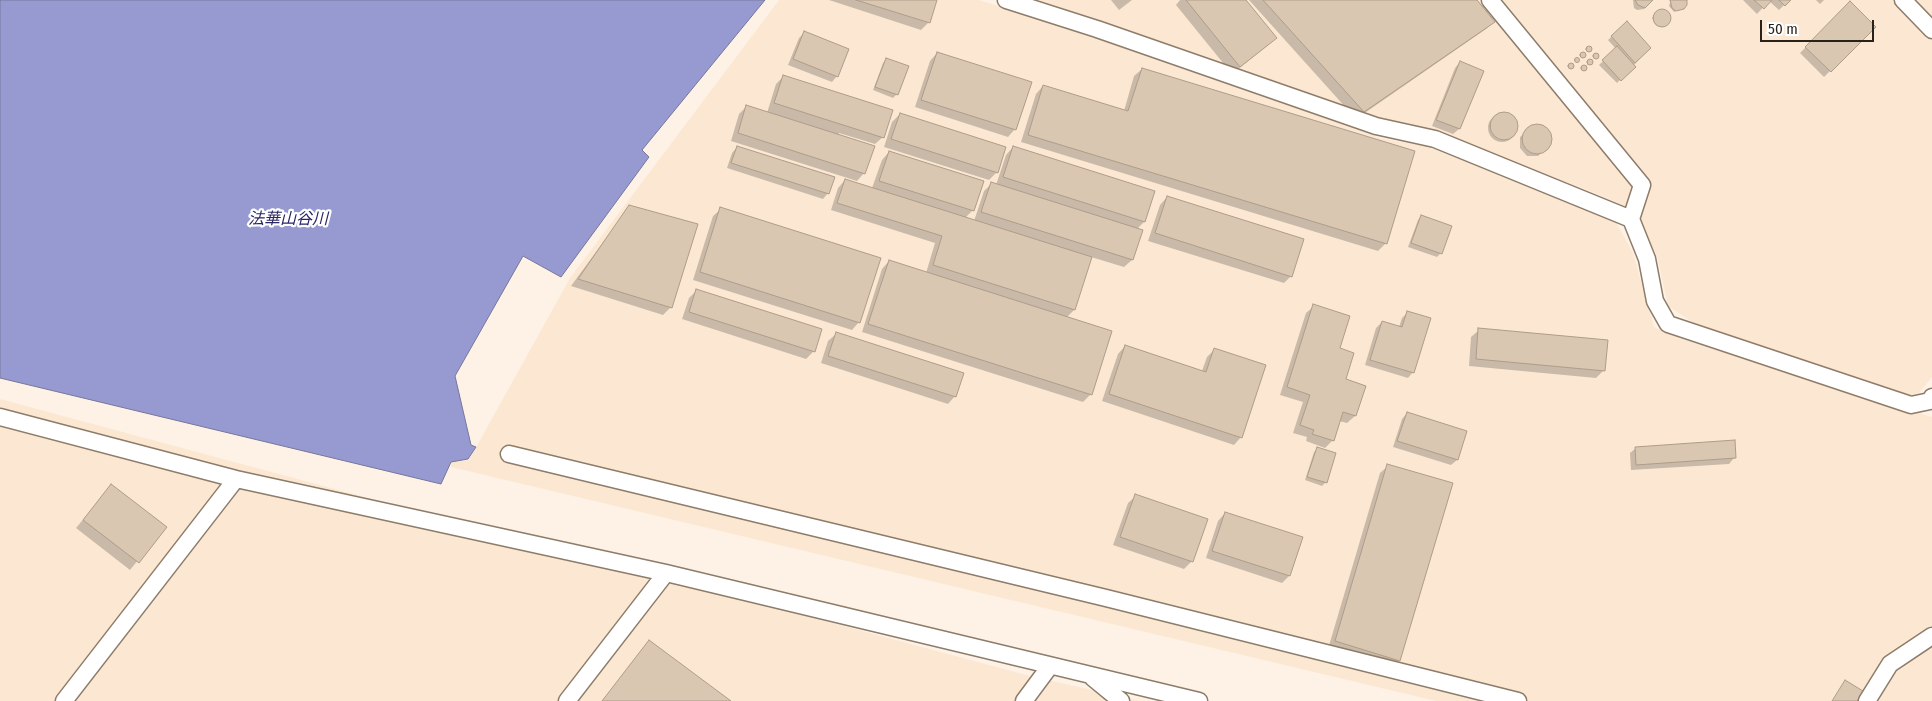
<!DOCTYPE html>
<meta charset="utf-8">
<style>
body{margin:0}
#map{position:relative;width:1932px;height:701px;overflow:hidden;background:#fdf2e5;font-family:"Fira Sans Condensed",sans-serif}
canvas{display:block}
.scale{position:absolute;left:1760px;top:20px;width:114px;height:22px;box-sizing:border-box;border:2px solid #29221a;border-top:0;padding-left:6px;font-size:15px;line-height:18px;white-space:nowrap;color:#29221a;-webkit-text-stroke:4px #fff;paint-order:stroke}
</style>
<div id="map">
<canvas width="1932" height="701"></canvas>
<div class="scale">50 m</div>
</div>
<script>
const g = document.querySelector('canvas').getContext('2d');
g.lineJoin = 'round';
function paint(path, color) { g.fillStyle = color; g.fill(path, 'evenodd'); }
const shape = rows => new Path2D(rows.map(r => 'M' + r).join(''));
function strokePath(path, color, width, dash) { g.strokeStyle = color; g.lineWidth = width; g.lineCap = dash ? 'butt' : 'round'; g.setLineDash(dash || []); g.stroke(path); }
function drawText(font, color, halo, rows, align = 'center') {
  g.font = font + ' "Fira Sans Condensed","Noto Sans JP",sans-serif'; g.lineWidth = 4.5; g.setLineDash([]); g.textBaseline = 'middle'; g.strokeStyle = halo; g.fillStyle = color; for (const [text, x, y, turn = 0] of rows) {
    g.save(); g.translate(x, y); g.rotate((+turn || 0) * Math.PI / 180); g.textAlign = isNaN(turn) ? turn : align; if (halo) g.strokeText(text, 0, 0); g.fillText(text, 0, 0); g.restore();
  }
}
const built = shape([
 [779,0,979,0,1093,35,1380,138,1425,146,1614,218,1633,253,1654,327,1681,339,1932,417,1932,701,1436,701,451,467,451,462,469,460,570,278],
 [1014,0,1932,0,1932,377,1919,393,1906,396,1692,322,1668,306,1657,256,1632,209,1585,189,1440,136,1387,126],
 [0,399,1030,676,1141,701,0,701]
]);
const water = shape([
 [0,0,765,0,642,150,649,157,561,277,523,256,455,376,471,445,476,447,468,459,451,462,441,484,0,378,0,0]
]);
const shadow = shape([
 [829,0,936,0,929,22,921,30],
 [1111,0,1132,0,1119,10],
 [1180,0,1245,0,1268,45,1232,74,1176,5],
 [1249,0,1476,0,1493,22,1486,29,1356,119],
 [1633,0,1652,0,1644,9,1637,10,1634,8],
 [1671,0,1684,0,1683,8,1674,12,1669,6],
 [1743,0,1789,0,1779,10,1769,1,1757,14],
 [1816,0,1824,0,1820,4],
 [1850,3,1874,27,1824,77,1800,53],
 '1653 19a8 8 0 1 1 16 0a8 8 0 1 1-16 0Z',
 [1626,23,1650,48,1617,83,1599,65,1616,49,1608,40],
 [804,33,837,76,832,82,788,65,799,38],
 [937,53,1015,129,1008,137,915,107,930,61],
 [887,59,897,94,893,98,873,90,883,63],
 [1588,61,1591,61,1591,64,1587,65],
 [1460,62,1482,71,1459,129,1453,134,1432,126,1455,68],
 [1142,69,1386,243,1378,251,1021,142,1036,94,1043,86,1124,111,1134,76],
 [784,76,883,137,875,144,839,133,838,135,864,173,857,181,731,141,739,114,747,106,767,113,776,84],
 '1488 128a14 14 0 1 1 28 0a14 14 0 1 1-28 0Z',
 [900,114,997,172,989,180,884,147,892,122],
 [1533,126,1543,127,1550,134,1550,145,1538,156,1527,156,1520,148,1520,137],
 [737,147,828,193,823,199,727,168,732,153],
 [1013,147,1154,192,1144,222,1136,230,1132,260,1124,267,1091,257,1074,310,1067,317,1091,394,1083,402,862,332,882,269,889,261,926,273,935,243,831,210,838,188,845,180,872,188,882,160,889,152,973,210,965,218,974,221,984,191,991,184,996,185,1006,155],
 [1167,197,1291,276,1284,283,1148,241,1160,205],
 [629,207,671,307,663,315,571,286],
 [721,209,859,322,852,330,693,280,713,216],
 [1421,216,1441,253,1437,257,1408,247,1418,220],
 [697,290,814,351,806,359,682,319,689,298],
 [1314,306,1338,349,1344,380,1364,386,1355,416,1347,423,1339,421,1333,440,1325,448,1306,441,1307,437,1293,433,1303,402,1280,395,1306,313],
 [1408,312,1413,372,1408,378,1365,365,1376,328,1382,322,1399,327,1402,318],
 [1479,330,1604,370,1596,378,1469,366,1471,337],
 [836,334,955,396,948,404,821,363,828,341],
 [1125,346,1202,371,1207,357,1214,350,1241,437,1234,445,1102,401,1118,354],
 [1407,413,1466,432,1457,460,1451,465,1393,447,1402,419],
 [1636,448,1734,458,1729,464,1631,470,1630,453],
 [1317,449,1326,482,1322,486,1305,480,1314,452],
 [1388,466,1399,660,1391,668,1328,649,1380,473],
 [111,486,165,527,130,570,76,528],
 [1136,496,1192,561,1184,569,1113,545,1128,503],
 [1225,513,1289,576,1282,583,1206,558,1218,521],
 [649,641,729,701,602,701]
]);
const building = shape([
 [856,0,937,0,930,23,856,0],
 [1186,0,1246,0,1277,38,1240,67,1186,0],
 [1263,0,1477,0,1495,22,1364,112,1263,0],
 [1635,0,1653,0,1645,8,1638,5,1635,0],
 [1670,0,1687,0,1687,5,1684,9,1676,11,1672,8,1670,0],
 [1754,0,1772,0,1764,9,1754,0],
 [1779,0,1791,0,1785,6,1779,0],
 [1850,1,1876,27,1831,72,1805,47,1850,1],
 '1653 18a9 9 0 1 1 18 0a9 9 0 1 1-18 0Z',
 [1627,21,1651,48,1635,63,1611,36,1627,21],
 [804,31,849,49,838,77,793,59,804,31],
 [1617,46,1636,67,1621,81,1602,60,1617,46],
 '1586 49a3 3 0 1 1 6 0a3 3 0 1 1-6 0Z',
 [937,52,1032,82,1016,130,921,100,937,52],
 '1580 55a3 3 0 1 1 6 0a3 3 0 1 1-6 0Z',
 '1593 56a3 3 0 1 1 6 0a3 3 0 1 1-6 0Z',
 '1574.5 60a2.5 2.5 0 1 1 5 0a2.5 2.5 0 1 1-5 0Z',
 [886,58,909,66,898,95,875,87,886,58],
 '1587 62a3 3 0 1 1 6 0a3 3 0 1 1-6 0Z',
 [1460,61,1484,71,1460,129,1436,120,1460,61],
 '1568 66a3 3 0 1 1 6 0a3 3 0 1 1-6 0Z',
 '1581 68a3 3 0 1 1 6 0a3 3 0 1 1-6 0Z',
 [1142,68,1415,151,1387,244,1028,135,1043,85,1128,111,1142,68],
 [783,75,893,110,884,138,774,103,783,75],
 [746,105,875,146,865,174,738,133,746,105],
 '1490 126a14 14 0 1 1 28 0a14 14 0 1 1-28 0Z',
 [900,113,1006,147,998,173,891,139,900,113],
 '1522 139a15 15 0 1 1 30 0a15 15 0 1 1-30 0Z',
 [737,146,835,177,829,194,731,163,737,146],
 [1013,146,1155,191,1145,222,1003,177,1013,146],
 [889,151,984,181,974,211,879,181,889,151],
 [845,179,1092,257,1075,310,933,265,942,236,837,203,845,179],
 [991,182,1143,230,1133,260,981,212,991,182],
 [1167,196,1304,239,1292,277,1155,233,1167,196],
 [629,205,698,224,672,308,578,279,629,205],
 [720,207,881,258,860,323,700,272,720,207],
 [1421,215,1452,226,1442,254,1411,243,1421,215],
 [889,260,1112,331,1092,395,868,324,889,260],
 [696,289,822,329,815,352,689,312,696,289],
 [1313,304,1350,316,1340,348,1354,353,1346,379,1366,386,1356,416,1343,412,1334,441,1312,434,1314,430,1300,425,1310,395,1287,387,1313,304],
 [1407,311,1431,318,1414,373,1370,360,1382,321,1402,327,1407,311],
 [1478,328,1608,340,1605,371,1476,359,1478,328],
 [836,332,964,373,956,397,828,356,836,332],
 [1125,345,1206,372,1214,348,1266,365,1242,438,1109,394,1125,345],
 [1407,412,1467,431,1458,460,1397,441,1407,412],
 [1735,440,1736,458,1636,465,1635,447,1735,440],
 [1317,447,1336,453,1327,483,1307,477,1317,447],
 [1387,464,1453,483,1400,661,1335,641,1387,464],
 [111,484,167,527,139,563,83,520,111,484],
 [1135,494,1208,519,1193,562,1120,537,1135,494],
 [1225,512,1303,537,1290,576,1212,551,1225,512],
 [649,640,731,701,602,701,649,640],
 [1845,680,1863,691,1857,701,1832,701,1845,680]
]);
const minor = shape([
 [1006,0,1097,29,1376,126,1435,139,1631,219,1647,259,1655,301,1668,324,1911,405,1930,401,1932,397],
 [1490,0,1642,185,1631,219],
 [1903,0,1932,30],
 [0,417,236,479,666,573,1199,701],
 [509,454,1106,598,1518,701],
 [1093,678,1121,701],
 [64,701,236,479],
 [567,701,666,573],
 [1024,701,1050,666],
 [1867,701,1890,664,1932,636]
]);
const waterNames = [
 ["法華山谷川",288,220]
];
paint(built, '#fce8d2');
paint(water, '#979ad0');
strokePath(water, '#767699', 1);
paint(shadow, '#0003');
paint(building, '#d9c7b2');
strokePath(building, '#af9d8a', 1);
strokePath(minor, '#8d7c6a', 19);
strokePath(minor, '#fff', 16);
drawText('italic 16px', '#2a2565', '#fff', waterNames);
</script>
